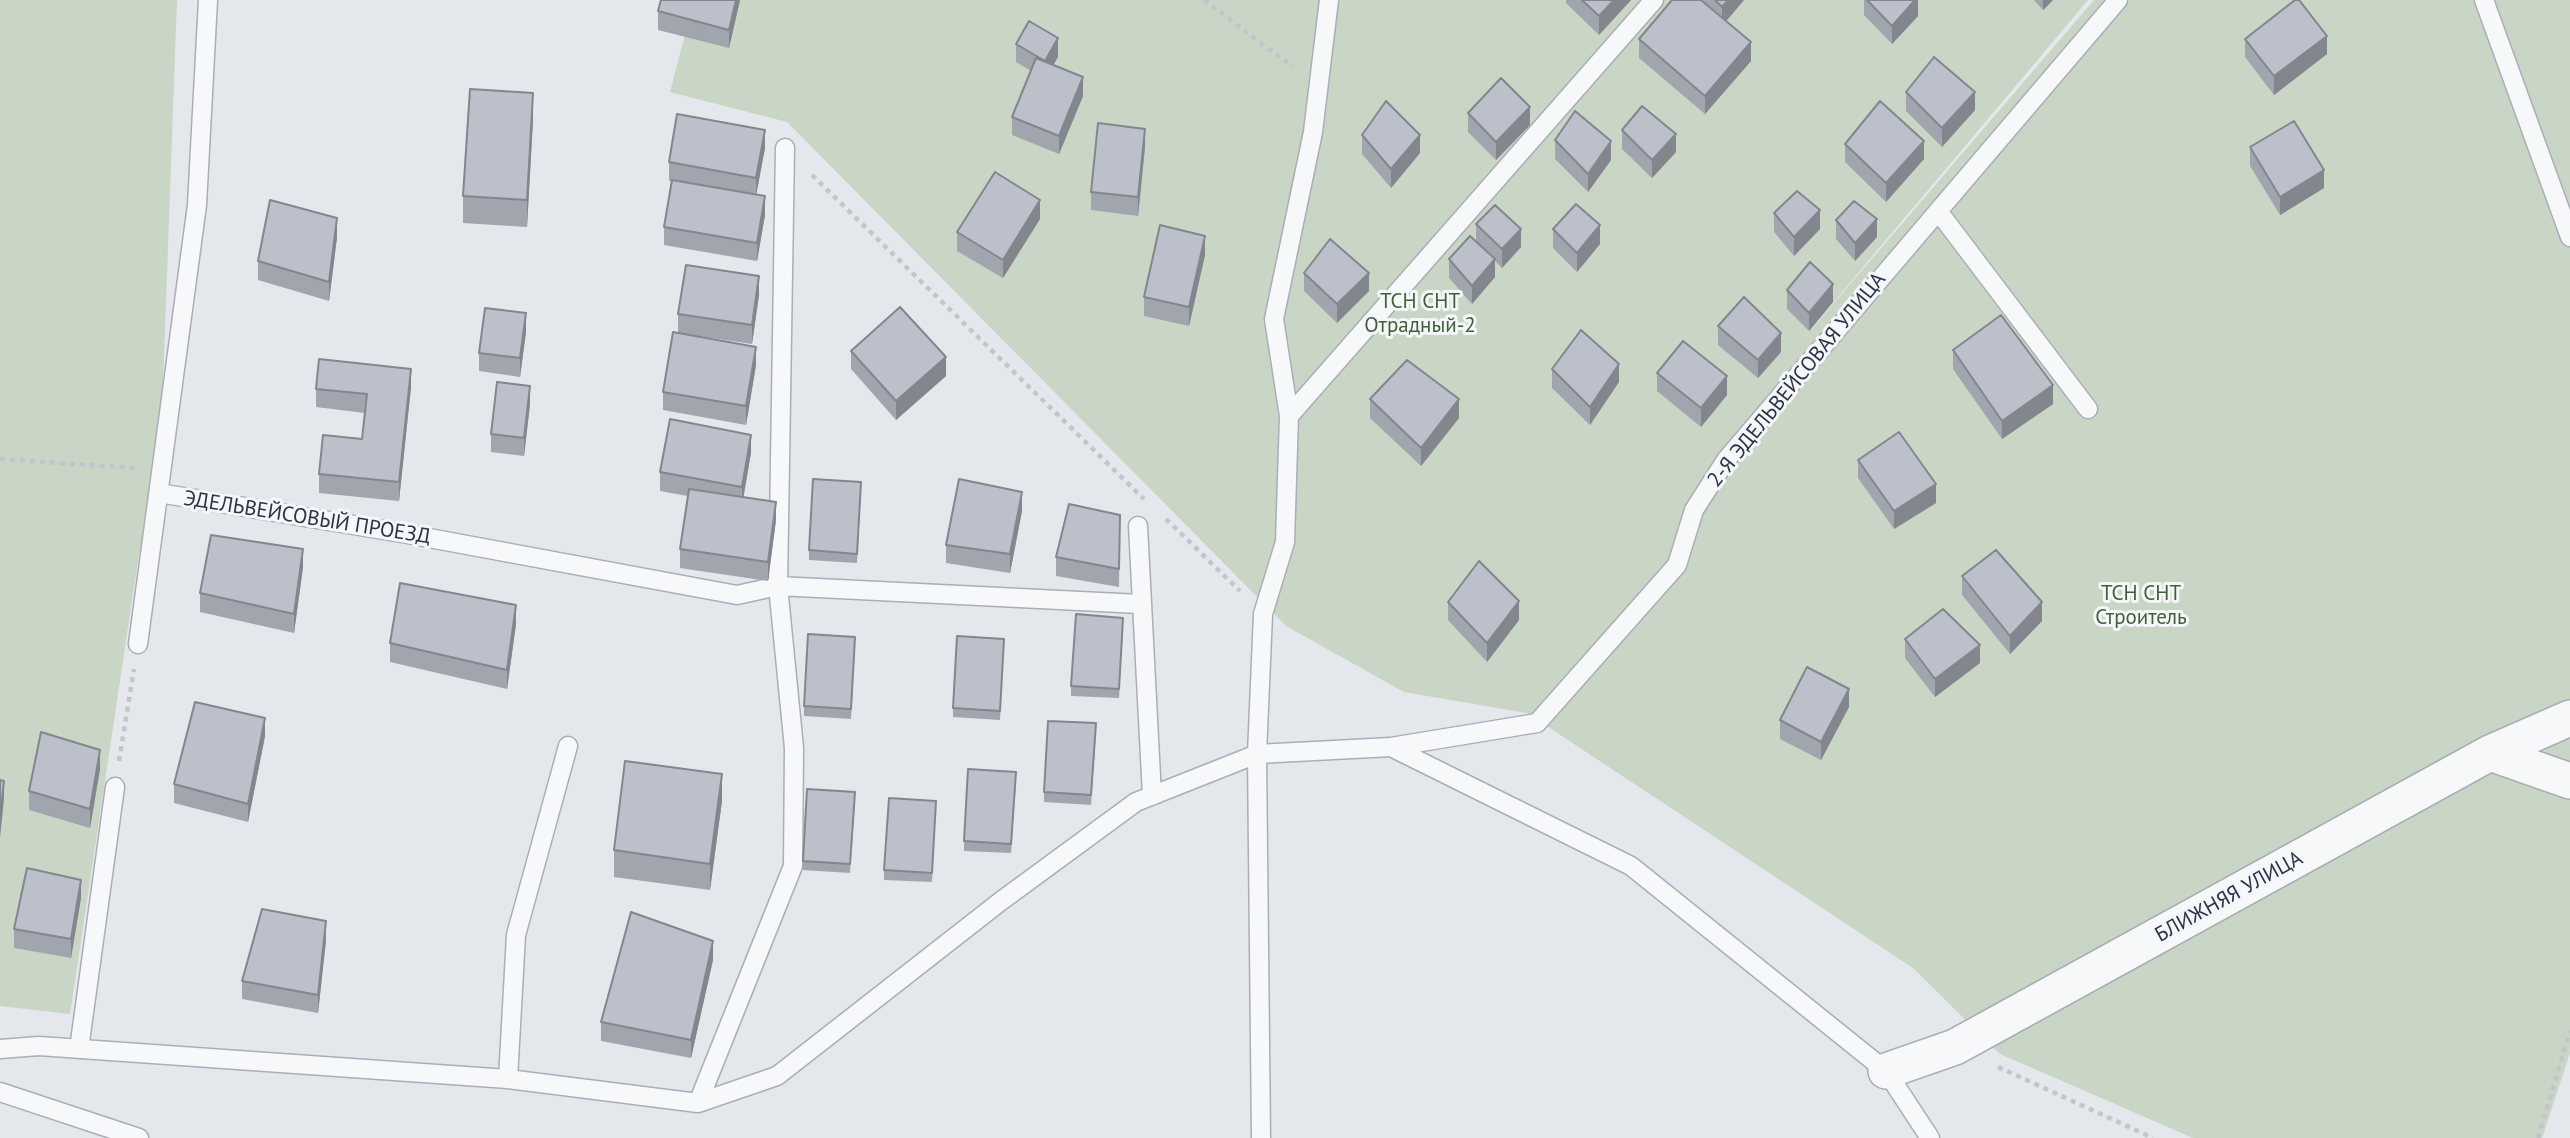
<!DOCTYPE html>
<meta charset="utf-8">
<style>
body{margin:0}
canvas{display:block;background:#e4e7ec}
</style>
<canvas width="2570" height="1138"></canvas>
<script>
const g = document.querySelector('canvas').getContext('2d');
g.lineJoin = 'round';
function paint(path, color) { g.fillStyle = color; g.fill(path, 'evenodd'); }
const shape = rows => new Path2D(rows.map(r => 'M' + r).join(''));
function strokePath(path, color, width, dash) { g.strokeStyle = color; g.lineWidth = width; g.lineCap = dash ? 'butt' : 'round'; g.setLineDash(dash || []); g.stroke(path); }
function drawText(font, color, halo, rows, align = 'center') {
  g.font = font + ' "PT Sans",sans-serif'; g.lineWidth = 6; g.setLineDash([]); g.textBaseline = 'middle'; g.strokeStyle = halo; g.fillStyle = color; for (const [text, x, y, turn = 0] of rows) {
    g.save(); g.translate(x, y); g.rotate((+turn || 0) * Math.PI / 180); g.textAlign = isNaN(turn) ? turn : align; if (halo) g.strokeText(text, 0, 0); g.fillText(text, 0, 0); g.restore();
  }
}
const green = shape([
 [0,0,177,0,159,493,139,554,70,1014,0,1006],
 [694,0,2088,0,1785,360,2094,0,2570,0,2570,1053,2542,1138,2193,1138,2000,1054,1913,968,1527,713,1404,692,1286,626,787,122,670,92]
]);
const path = shape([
 [1204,0,1293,67],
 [812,175,1144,499],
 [0,459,135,468],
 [1166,519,1240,591],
 [119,761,134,669],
 [1998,1067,2153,1138],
 [2538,1138,2570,1031]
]);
const lane = shape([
 [2484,0,2570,237],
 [1938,211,2088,409],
 [1289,416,1654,0],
 [159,493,402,533,737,595,778,586,1140,604],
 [1138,526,1152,796],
 [138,644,197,205,208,0],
 [1391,747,1537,723,1677,565,1694,510,1726,460,2118,0],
 [0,1049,39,1046,508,1079,698,1103,777,1076,1001,901,1136,802,1257,754,1391,747,1631,866,1886,1071,1930,1138],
 [79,1049,115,787],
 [508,1079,516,935,568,746],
 [0,1092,139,1138],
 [698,1103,793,866,794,748,778,586,785,148],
 [1261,1138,1257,754,1263,614,1285,542,1289,416,1274,319,1313,132,1329,0]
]);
const street = shape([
 [2490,753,2570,781],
 [1886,1071,1955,1047,2490,753,2570,718]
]);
const wall = shape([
 [740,0,729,48,658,30,658,11],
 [1566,0,1631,0,1599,35,1566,3],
 [1672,0,1744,0,1726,21,1751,61,1705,114,1639,58,1639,39],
 [1864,0,1918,0,1918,16,1892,44,1864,15],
 [2034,0,2053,0,2043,10],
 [2245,39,2327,54,2274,95,2245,57],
 [1016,44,1058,57,1053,65,1083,96,1059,154,1012,135,1012,117,1031,71,1016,62],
 [1906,92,1975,110,1942,147,1906,111],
 [1468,113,1530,125,1496,160,1468,132],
 [533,120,527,227,463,223,463,196],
 [1622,130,1676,152,1652,178,1622,149],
 [1362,135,1420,153,1391,188,1362,154],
 [1555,140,1611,160,1588,192,1555,159],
 [1845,144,1924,159,1886,202,1845,162],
 [1145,147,1138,216,1091,210,1091,192],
 [2250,147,2324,188,2280,215,2250,166],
 [765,148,756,195,765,215,757,261,664,245,664,227,672,181,669,181,669,162],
 [1774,213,1820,229,1794,256,1774,232],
 [1040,219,1003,278,957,251,957,232],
 [1836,220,1877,237,1855,261,1836,239],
 [1476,224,1521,247,1502,268,1495,261,1495,277,1472,304,1449,278,1449,259,1476,242],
 [1553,229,1600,244,1577,272,1553,248],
 [337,237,329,301,258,280,258,261],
 [1205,255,1189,326,1144,316,1144,297],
 [1304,273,1369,291,1337,323,1304,291],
 [1787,290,1833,302,1809,331,1787,309],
 [759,295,752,344,678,333,678,314],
 [1718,326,1781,352,1758,378,1718,345],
 [526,332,520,377,479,371,479,353],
 [1953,350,2053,404,2002,439,1953,369],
 [851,351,946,376,896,420,851,369],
 [756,365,746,425,663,410,663,392],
 [1552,369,1619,382,1590,425,1552,388],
 [1657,373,1727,395,1701,427,1657,391],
 [411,387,399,501,319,493,319,474,362,439,365,413,316,407,316,389],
 [1370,399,1459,418,1421,466,1370,418],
 [530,404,524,456,491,452,491,434],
 [751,453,743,497,776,520,768,581,680,568,680,549,688,496,660,491,660,472],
 [1858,460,1936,503,1894,529,1858,478],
 [861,491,857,563,809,560,809,550],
 [1022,511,1010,573,946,563,946,545],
 [1120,515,1119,587,1056,576,1056,557],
 [303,567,294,633,200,612,200,593],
 [1962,576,2042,621,2010,654,1962,595],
 [1448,602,1519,620,1487,662,1448,620],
 [516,624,507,689,390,662,390,643],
 [1123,627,1119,698,1071,696,1071,686],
 [1004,639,1000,720,953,717,953,708],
 [1905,639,1980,663,1935,697,1905,658],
 [855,647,851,719,804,716,804,706],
 [1849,707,1821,760,1780,739,1780,720],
 [1096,733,1091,805,1044,802,1044,792],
 [265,736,248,822,174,803,174,784],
 [100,769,90,828,29,810,29,791],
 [1016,782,1011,853,964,851,964,841],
 [722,801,710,890,614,877,614,850],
 [855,801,850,873,803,870,803,861],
 [936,801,932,882,884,880,884,870],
 [81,898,71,958,14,948,14,929],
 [326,940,318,1013,242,999,242,981],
 [713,960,691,1058,601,1041,601,1022]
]);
const shadedWall = shape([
 [736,0,740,0,729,48,729,30],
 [1614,0,1631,0,1599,35,1599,16],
 [1728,0,1744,0,1722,26,1722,7],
 [1915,0,1918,0,1918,16,1892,44,1892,26],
 [2043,0,2053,0,2043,10],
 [2327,36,2327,54,2274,95,2274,76],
 [1058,38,1058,57,1045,79,1045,61],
 [1751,42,1751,61,1705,114,1705,96],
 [1083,77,1083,96,1059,154,1059,136],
 [1975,92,1975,110,1942,147,1942,128],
 [533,93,533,120,527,227,527,200],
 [1530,107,1530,125,1496,160,1496,142],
 [1145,129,1145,147,1138,216,1138,197],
 [765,130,765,148,756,196,756,178],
 [1676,134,1676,152,1652,178,1652,160],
 [1420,135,1420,153,1391,188,1391,169],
 [1611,141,1611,160,1588,192,1588,174],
 [1924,141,1924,159,1886,202,1886,183],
 [2324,170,2324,188,2280,215,2280,197],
 [765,196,765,215,757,261,757,243],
 [1040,200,1040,219,1003,278,1003,260],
 [1820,210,1820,229,1794,256,1794,237],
 [337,218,337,237,329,301,329,282],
 [1877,219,1877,237,1855,261,1855,243],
 [1600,225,1600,244,1577,272,1577,253],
 [1521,229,1521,247,1502,268,1502,249],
 [1205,236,1205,255,1189,326,1189,307],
 [1495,259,1495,277,1472,304,1472,286],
 [1369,273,1369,291,1337,323,1337,304],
 [759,276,759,295,752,344,752,325],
 [1833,284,1833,302,1809,331,1809,313],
 [526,313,526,332,520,377,520,358],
 [1781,333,1781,352,1758,378,1758,360],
 [756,347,756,365,746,425,746,406],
 [946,357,946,376,896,420,896,401],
 [1619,364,1619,382,1590,425,1590,407],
 [411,369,411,387,399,501,399,482],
 [1727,376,1727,395,1701,427,1701,408],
 [2053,385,2053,404,2002,439,2002,421],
 [530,386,530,404,524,456,524,438],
 [1459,399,1459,418,1421,466,1421,448],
 [751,435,751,453,742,506,742,487],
 [1936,484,1936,503,1894,529,1894,511],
 [1022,492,1022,511,1010,573,1010,554],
 [776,502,776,520,768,581,768,562],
 [303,549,303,567,294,633,294,614],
 [1519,601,1519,620,1487,662,1487,643],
 [2042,602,2042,621,2010,654,2010,636],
 [516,605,516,624,507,689,507,670],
 [1980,645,1980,663,1935,697,1935,679],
 [1849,689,1849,707,1821,760,1821,742],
 [265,718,265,736,248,822,248,804],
 [100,750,100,769,90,828,90,809],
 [722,774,722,801,710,890,710,864],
 [4,781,4,799,0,838,0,819],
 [81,880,81,898,71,958,71,939],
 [326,921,326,940,318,1013,318,995],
 [713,941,713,960,691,1058,691,1040]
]);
const building = shape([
 [661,0,736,0,729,30,658,11,661,0],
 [1582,0,1614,0,1599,16,1582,0],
 [1672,0,1701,0,1751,42,1705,96,1639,39,1672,0],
 [1715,0,1728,0,1722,7,1715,0],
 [1867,0,1915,0,1892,26,1867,0],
 [2295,0,2299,0,2327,36,2274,76,2245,39,2295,0],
 [1029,21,1058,38,1045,61,1016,44,1029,21],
 [1934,57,1975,92,1942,128,1906,92,1934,57],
 [1036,58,1083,77,1059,136,1012,117,1036,58],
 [1501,78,1530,107,1496,142,1468,113,1501,78],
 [470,89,533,93,527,200,463,196,470,89],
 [1386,101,1420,135,1391,169,1362,135,1386,101],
 [1880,101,1924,141,1886,183,1845,144,1880,101],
 [1642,106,1676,134,1652,160,1622,130,1642,106],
 [1575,111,1611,141,1588,174,1555,140,1575,111],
 [677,114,765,130,756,178,669,162,677,114],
 [2294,121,2324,170,2280,197,2250,147,2294,121],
 [1098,123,1145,129,1138,197,1091,192,1098,123],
 [995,172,1040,200,1003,260,957,232,995,172],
 [672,180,765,196,757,243,664,227,672,180],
 [1797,191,1820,210,1794,237,1774,213,1797,191],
 [270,200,337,218,329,282,258,261,270,200],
 [1854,201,1877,219,1855,243,1836,220,1854,201],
 [1576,204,1600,225,1577,253,1553,229,1576,204],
 [1495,205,1521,229,1502,249,1476,224,1495,205],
 [1160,225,1205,236,1189,307,1144,297,1160,225],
 [1470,236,1495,259,1472,286,1449,259,1470,236],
 [1330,239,1369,273,1337,304,1304,273,1330,239],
 [1810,262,1833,284,1809,313,1787,290,1810,262],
 [686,265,759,276,752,325,678,314,686,265],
 [1744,297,1781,333,1758,360,1718,326,1744,297],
 [900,307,946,357,896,401,851,351,900,307],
 [485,308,526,313,520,358,479,353,485,308],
 [2001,315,2053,385,2002,421,1953,350,2001,315],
 [1581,330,1619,364,1590,407,1552,369,1581,330],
 [673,332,756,347,746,406,663,392,673,332],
 [1683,341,1727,376,1701,408,1657,373,1683,341],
 [319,359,411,369,399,482,319,474,323,435,362,439,367,394,316,389,319,359],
 [1407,360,1459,399,1421,448,1370,399,1407,360],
 [497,382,530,386,524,438,491,434,497,382],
 [670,419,751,435,742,487,660,472,670,419],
 [1899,432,1936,484,1894,511,1858,460,1899,432],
 [813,479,861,482,857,554,809,550,813,479],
 [959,479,1022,492,1010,554,946,545,959,479],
 [689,489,776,502,768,562,680,549,689,489],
 [1069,504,1120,515,1119,569,1056,557,1069,504],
 [211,535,303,549,294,614,200,593,211,535],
 [1996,550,2042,602,2010,636,1962,576,1996,550],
 [1479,561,1519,601,1487,643,1448,602,1479,561],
 [400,583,516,605,507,670,390,643,400,583],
 [1943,609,1980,645,1935,679,1905,639,1943,609],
 [1076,614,1123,618,1119,689,1071,686,1076,614],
 [808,634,855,637,851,709,804,706,808,634],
 [957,636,1004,639,1000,711,953,708,957,636],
 [1807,667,1849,689,1821,742,1780,720,1807,667],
 [195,702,265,718,248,804,174,784,195,702],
 [1048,721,1096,723,1091,795,1044,792,1048,721],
 [41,732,100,750,90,809,29,791,41,732],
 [625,761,722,774,710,864,614,850,625,761],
 [968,769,1016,772,1011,844,964,841,968,769],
 [0,780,4,781,0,819,0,780],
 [807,789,855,792,850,864,803,861,807,789],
 [889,798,936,801,932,873,884,870,889,798],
 [27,868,81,880,71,939,14,929,27,868],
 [262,909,326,921,318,995,242,981,262,909],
 [631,912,713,941,691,1040,601,1022,631,912]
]);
const parkNames = [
 ["ТСН СНТ",1420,302],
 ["Отрадный-2",1420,326],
 ["ТСН СНТ",2141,594],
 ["Строитель",2141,618]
];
const streetNames = [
 ["2-Я ЭДЕЛЬВЕЙСОВАЯ УЛИЦА",1797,380,-51],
 ["ЭДЕЛЬВЕЙСОВЫЙ ПРОЕЗД",307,518,9],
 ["БЛИЖНЯЯ УЛИЦА",2229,897,-29]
];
paint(green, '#c9d6c5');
strokePath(lane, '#a9aeb7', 21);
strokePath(street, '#a9aeb7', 38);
strokePath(path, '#c2c5cb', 4.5, [5, 5]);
strokePath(lane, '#f7f8fa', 18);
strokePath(street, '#f7f8fa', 35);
paint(wall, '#a1a5ae');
paint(shadedWall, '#83868d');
paint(building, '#bbc0ca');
strokePath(building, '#83868d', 2);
drawText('21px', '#3f6138', '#f4f6f9', parkNames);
drawText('21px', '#2b3445', '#f4f6f9', streetNames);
</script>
